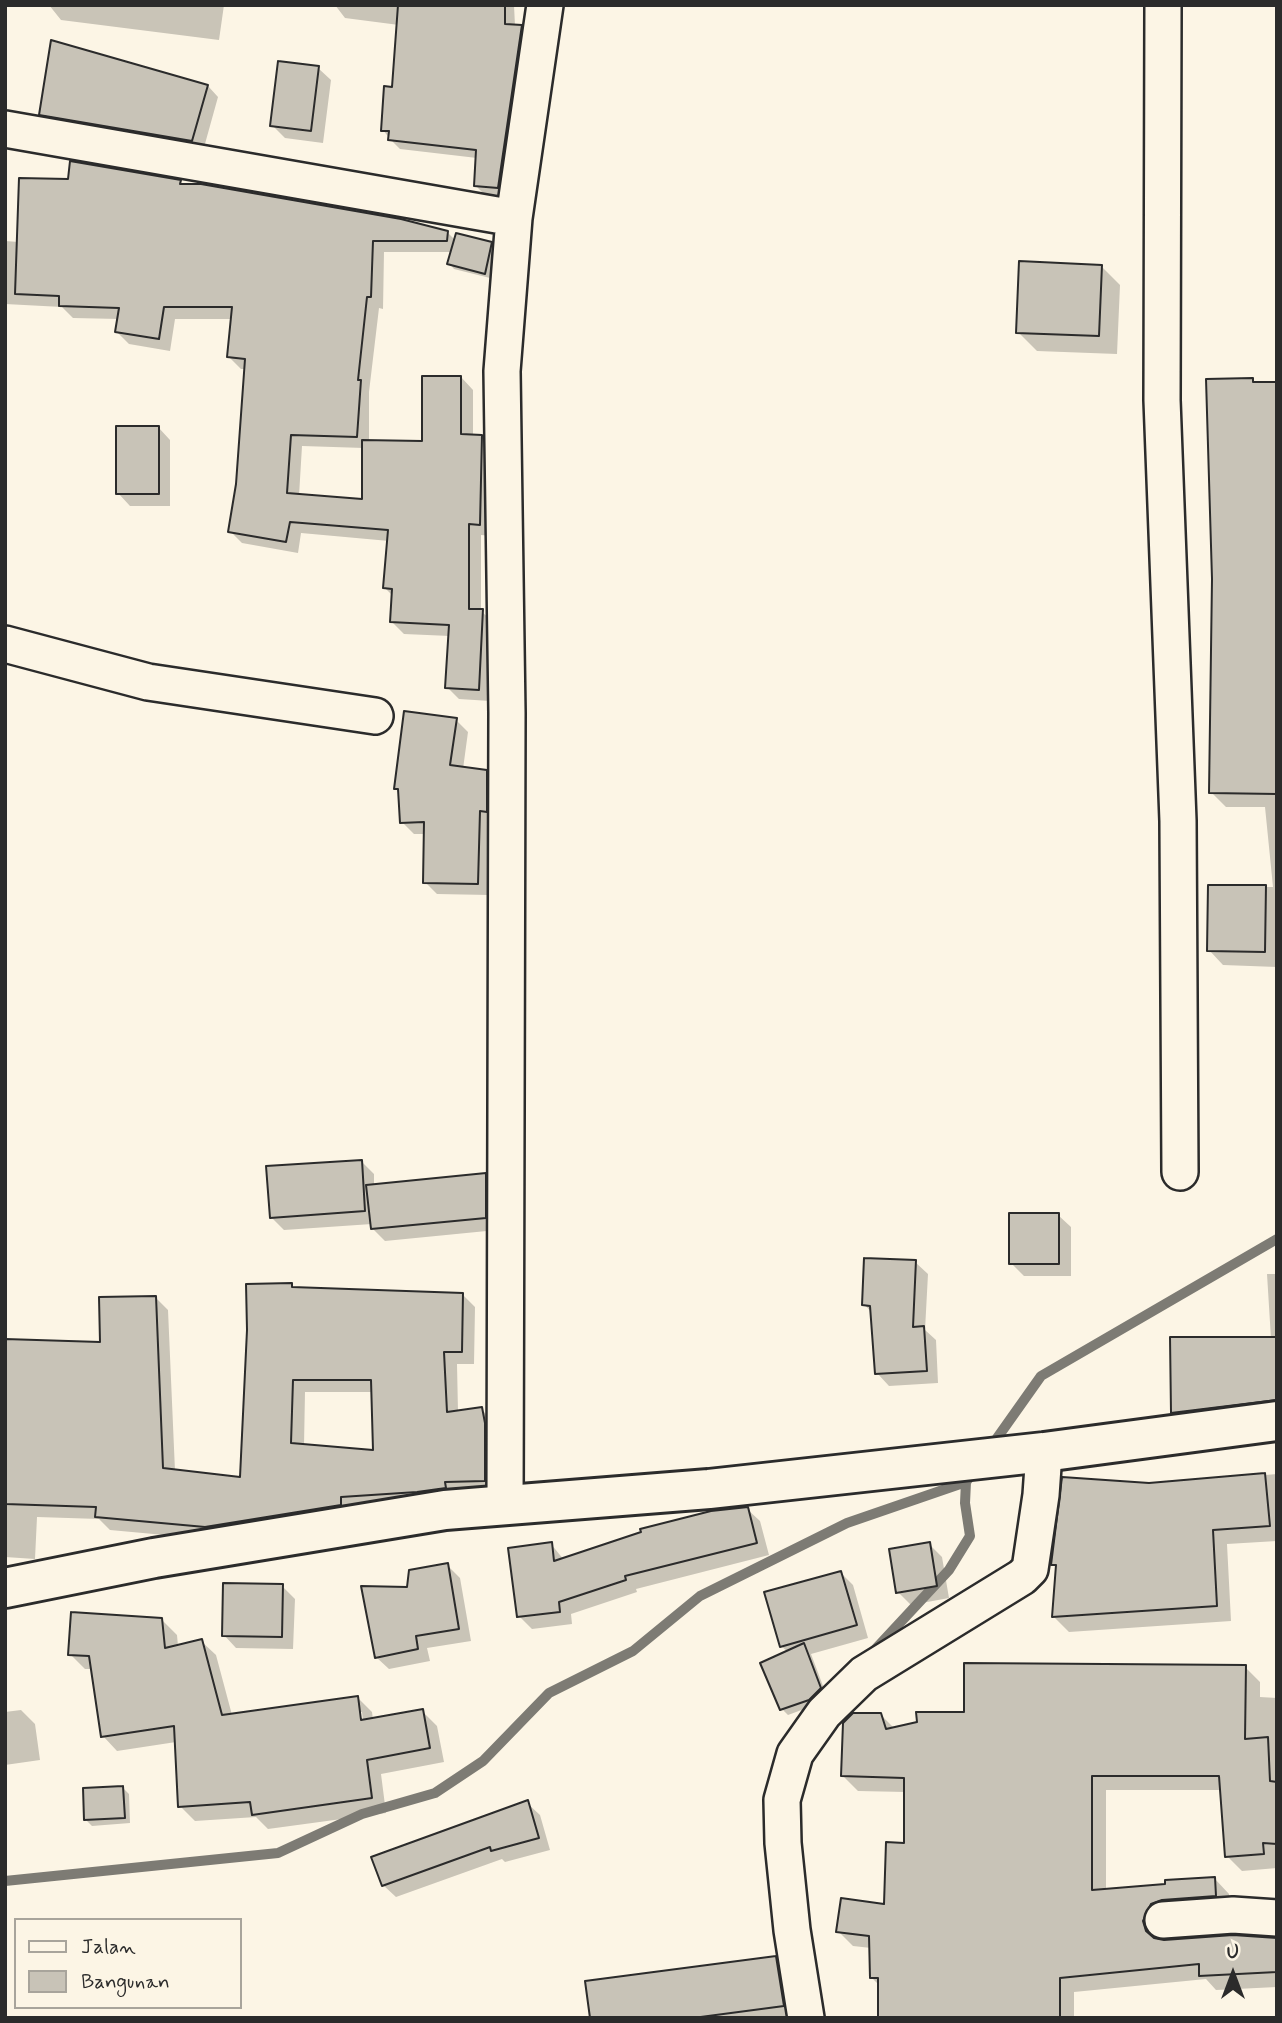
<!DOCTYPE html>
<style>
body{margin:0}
#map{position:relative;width:1282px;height:2023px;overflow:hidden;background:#fcf5e5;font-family:Mynerve,sans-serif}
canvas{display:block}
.frame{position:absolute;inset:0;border:7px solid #2b2b2b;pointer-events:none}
.legend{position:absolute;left:14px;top:1918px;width:228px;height:91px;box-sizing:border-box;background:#fcf5e5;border:2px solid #a8a49b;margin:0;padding:9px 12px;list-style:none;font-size:21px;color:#2b2b2b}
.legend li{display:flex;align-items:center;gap:14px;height:35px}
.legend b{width:35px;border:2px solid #a8a49b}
.north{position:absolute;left:1198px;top:1939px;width:70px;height:70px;-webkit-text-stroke:5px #fcf5e5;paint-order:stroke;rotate:0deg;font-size:19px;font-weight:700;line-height:28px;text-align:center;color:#2b2b2b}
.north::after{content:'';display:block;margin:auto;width:24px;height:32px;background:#2b2b2b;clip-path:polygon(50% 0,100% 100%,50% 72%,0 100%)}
</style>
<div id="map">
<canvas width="1282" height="2023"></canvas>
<div class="frame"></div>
<ul class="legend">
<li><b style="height:9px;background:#fcf5e5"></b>Jalan</li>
<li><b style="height:19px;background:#c8c3b7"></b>Bangunan</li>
</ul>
<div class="north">U</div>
</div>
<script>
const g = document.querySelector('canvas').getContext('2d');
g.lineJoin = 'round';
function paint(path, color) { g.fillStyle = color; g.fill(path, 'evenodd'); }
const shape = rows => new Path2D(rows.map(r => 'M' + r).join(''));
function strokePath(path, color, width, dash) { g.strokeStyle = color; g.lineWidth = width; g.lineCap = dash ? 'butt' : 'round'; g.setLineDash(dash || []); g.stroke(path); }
const shadow = shape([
 [49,5,224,5,219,40,61,20],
 [335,5,514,5,515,26,521,27,531,37,508,198,486,196,475,185,477,158,400,149,390,139,383,130,393,89,399,25,345,18],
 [318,68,331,80,323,143,285,138,272,125],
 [208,86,218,97,203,151,52,125,41,114],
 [180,182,184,186,447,232,455,240,491,243,497,249,490,278,454,269,449,263,452,252,384,252,383,309,379,308,369,392,369,442,423,442,461,377,473,390,473,436,482,436,494,448,492,536,481,535,481,611,494,623,490,701,459,699,447,687,450,636,404,634,392,622,394,597,385,588,389,541,301,533,298,553,242,543,230,531,238,484,246,369,241,369,229,357,232,319,175,319,170,351,129,344,117,332,119,319,73,318,62,307,5,304,5,241,19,242],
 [302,446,364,448,363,501,299,496],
 [1101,266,1120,285,1117,354,1037,351,1018,332],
 [1253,380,1257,384,1277,384,1277,967,1223,965,1209,950,1209,887,1273,887,1265,807,1226,807,1211,792],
 [158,427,170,440,170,506,130,506,118,493],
 [456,720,468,732,463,769,486,772,498,784,489,895,437,894,425,882,426,834,414,834,402,822,400,793,396,788],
 [361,1161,374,1174,374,1186,485,1175,498,1188,497,1230,385,1241,372,1228,372,1224,284,1230,271,1217],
 [1058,1215,1071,1227,1071,1276,1024,1276,1011,1263],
 [915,1262,928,1274,925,1330,936,1340,938,1383,889,1386,877,1373,873,1314,864,1304],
 [1267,1274,1277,1274,1277,1415,1188,1427,1173,1412,1271,1339],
 [291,1285,296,1289,462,1294,475,1307,474,1364,457,1364,458,1412,481,1409,494,1422,497,1493,219,1540,110,1530,99,1519,37,1517,35,1559,5,1557,5,1351,102,1344,155,1297,168,1310,175,1471,241,1479],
 [305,1392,373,1392,375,1452,304,1446],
 [1277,1474,1277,1541,1227,1544,1231,1621,1069,1632,1054,1617,1058,1569,1053,1564,1149,1485],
 [747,1509,760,1521,769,1555,636,1589,637,1592,571,1614,572,1624,532,1629,519,1616,551,1544,564,1560,643,1533],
 [929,1544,942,1557,949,1598,911,1605,898,1592],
 [447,1565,460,1578,471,1641,427,1648,430,1661,389,1669,376,1657,409,1589],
 [841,1573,853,1585,868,1638,811,1654,826,1694,815,1705,788,1715,782,1709,788,1652,781,1646],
 [282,1586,295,1599,293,1649,236,1648,224,1635],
 [162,1620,177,1635,178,1646,201,1641,216,1655,232,1715,357,1697,372,1712,373,1720,422,1711,437,1726,444,1762,381,1774,386,1813,268,1829,256,1817,195,1821,180,1806,176,1742,117,1751,103,1736,93,1669,85,1669,70,1654],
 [358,1712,362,1712,364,1729,361,1729],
 [1245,1667,1260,1682,1260,1697,1277,1698,1277,1868,1242,1871,1227,1856,1222,1790,1106,1790,1106,1890,1215,1879,1229,1894,1230,1910,1166,1918,1157,1937,1158,1941,1277,1940,1277,1987,1216,1990,1206,1979,1074,1992,1074,2018,881,2018,880,1986,871,1977,871,1948,853,1946,838,1931,886,1906,906,1845,906,1792,858,1791,843,1776,880,1714,895,1729,966,1714],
 [21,1710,35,1724,40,1760,5,1765,5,1712],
 [123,1788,129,1794,130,1823,92,1826,86,1820],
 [527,1803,540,1815,550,1850,505,1862,502,1859,396,1897,383,1885],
 [775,1958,791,1974,798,2018,592,2018]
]);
const stream = shape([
 [990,1448,1041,1376,1277,1239],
 [870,1655,949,1570,970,1536,965,1503,966,1482],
 [5,1881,278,1853,362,1814,435,1793,483,1761,549,1693,633,1651,700,1596,847,1523,966,1482,975,1470]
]);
const building = shape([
 [398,5,505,5,505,24,522,25,498,188,474,186,476,150,388,140,389,131,381,131,384,86,392,87,398,5],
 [51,40,208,85,192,141,39,115,51,40],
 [278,61,319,66,311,131,270,126,278,61],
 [70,161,181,180,180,184,201,184,401,219,448,231,447,241,373,241,371,297,367,297,358,380,361,380,357,437,291,435,287,493,362,499,362,440,422,441,422,376,461,376,461,434,482,435,480,525,469,524,469,609,483,609,479,690,445,688,449,625,390,622,392,589,383,588,388,530,290,522,286,542,228,532,236,484,245,359,227,357,232,307,164,307,159,339,115,332,119,308,59,306,59,296,15,294,19,178,68,179,70,161],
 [456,233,492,242,485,274,447,264,456,233],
 [1019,261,1102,265,1099,336,1016,333,1019,261],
 [1253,378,1253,382,1277,382,1277,794,1209,793,1212,579,1206,379,1253,378],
 [116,426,159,426,159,494,116,494,116,426],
 [404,711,457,718,450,765,487,770,487,812,480,811,478,884,423,883,424,822,400,823,398,789,394,789,404,711],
 [1208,885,1266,885,1265,952,1207,951,1208,885],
 [362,1160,365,1211,270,1218,266,1166,362,1160],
 [486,1173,486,1218,371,1229,366,1185,486,1173],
 [1009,1213,1059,1213,1059,1264,1009,1264,1009,1213],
 [864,1258,916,1260,913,1327,924,1326,927,1371,875,1374,870,1306,862,1305,864,1258],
 [292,1283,292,1287,463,1293,462,1352,444,1352,447,1412,482,1407,485,1423,485,1481,445,1482,446,1488,417,1492,341,1497,341,1505,205,1527,95,1517,96,1507,5,1504,5,1339,100,1342,99,1297,156,1296,163,1468,240,1477,247,1330,246,1284,292,1283],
 [293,1380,371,1380,373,1450,291,1443,293,1380],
 [1170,1337,1277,1337,1277,1400,1171,1413,1170,1337],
 [1265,1473,1270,1526,1213,1530,1217,1606,1052,1617,1056,1565,1051,1565,1062,1477,1149,1483,1265,1473],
 [748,1507,757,1543,625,1576,626,1580,559,1602,560,1612,517,1617,508,1548,552,1542,554,1561,641,1532,640,1529,711,1511,748,1507],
 [930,1542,937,1586,896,1593,889,1549,930,1542],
 [448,1563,459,1629,416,1636,418,1649,375,1658,361,1586,407,1587,409,1570,448,1563],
 [841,1571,857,1625,780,1647,764,1592,841,1571],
 [223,1583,283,1584,282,1637,222,1636,223,1583],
 [71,1612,162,1618,165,1648,202,1639,222,1715,358,1696,361,1720,423,1709,430,1748,367,1760,372,1798,252,1815,250,1802,178,1807,174,1726,101,1737,89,1656,68,1655,71,1612],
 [804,1643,821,1688,809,1700,780,1710,760,1663,804,1643],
 [964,1663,1246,1665,1245,1739,1268,1737,1270,1781,1277,1782,1277,1844,1263,1843,1264,1854,1225,1857,1219,1776,1092,1776,1092,1890,1165,1884,1165,1880,1215,1877,1216,1896,1162,1900,1151,1904,1143,1921,1146,1931,1154,1938,1164,1940,1233,1935,1277,1938,1277,1972,1199,1976,1199,1964,1060,1978,1060,2018,878,2018,878,1978,870,1978,869,1936,836,1932,841,1898,884,1904,886,1842,904,1843,904,1778,841,1776,843,1723,853,1713,881,1713,886,1729,917,1722,916,1712,964,1712,964,1663],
 [123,1786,125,1818,84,1820,83,1788,123,1786],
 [528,1800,539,1838,491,1851,490,1847,382,1886,371,1857,528,1800],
 [776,1956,784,2006,693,2018,590,2018,585,1981,776,1956]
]);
const minor = shape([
 [1163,5,1162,400,1178,821,1180,1172],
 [5,129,514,218],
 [5,644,148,682,375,716],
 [505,1505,507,713,502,371,514,218,545,5],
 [1163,1920,1233,1915,1277,1918],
 [806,2018,792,1930,783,1843,782,1800,795,1754,824,1713,864,1674,1022,1577,1030,1569,1041,1495,1044,1452]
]);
const tertiary = shape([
 [5,1588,154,1558,445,1510,709,1489,1044,1452,1277,1421]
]);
paint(shadow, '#0003');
strokePath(stream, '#7d7b74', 10);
paint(building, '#c8c3b7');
strokePath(building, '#2b2b2b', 2);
strokePath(minor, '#2b2b2b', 40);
strokePath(tertiary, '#2b2b2b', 44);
strokePath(minor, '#fcf5e5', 35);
strokePath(tertiary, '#fcf5e5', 38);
</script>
